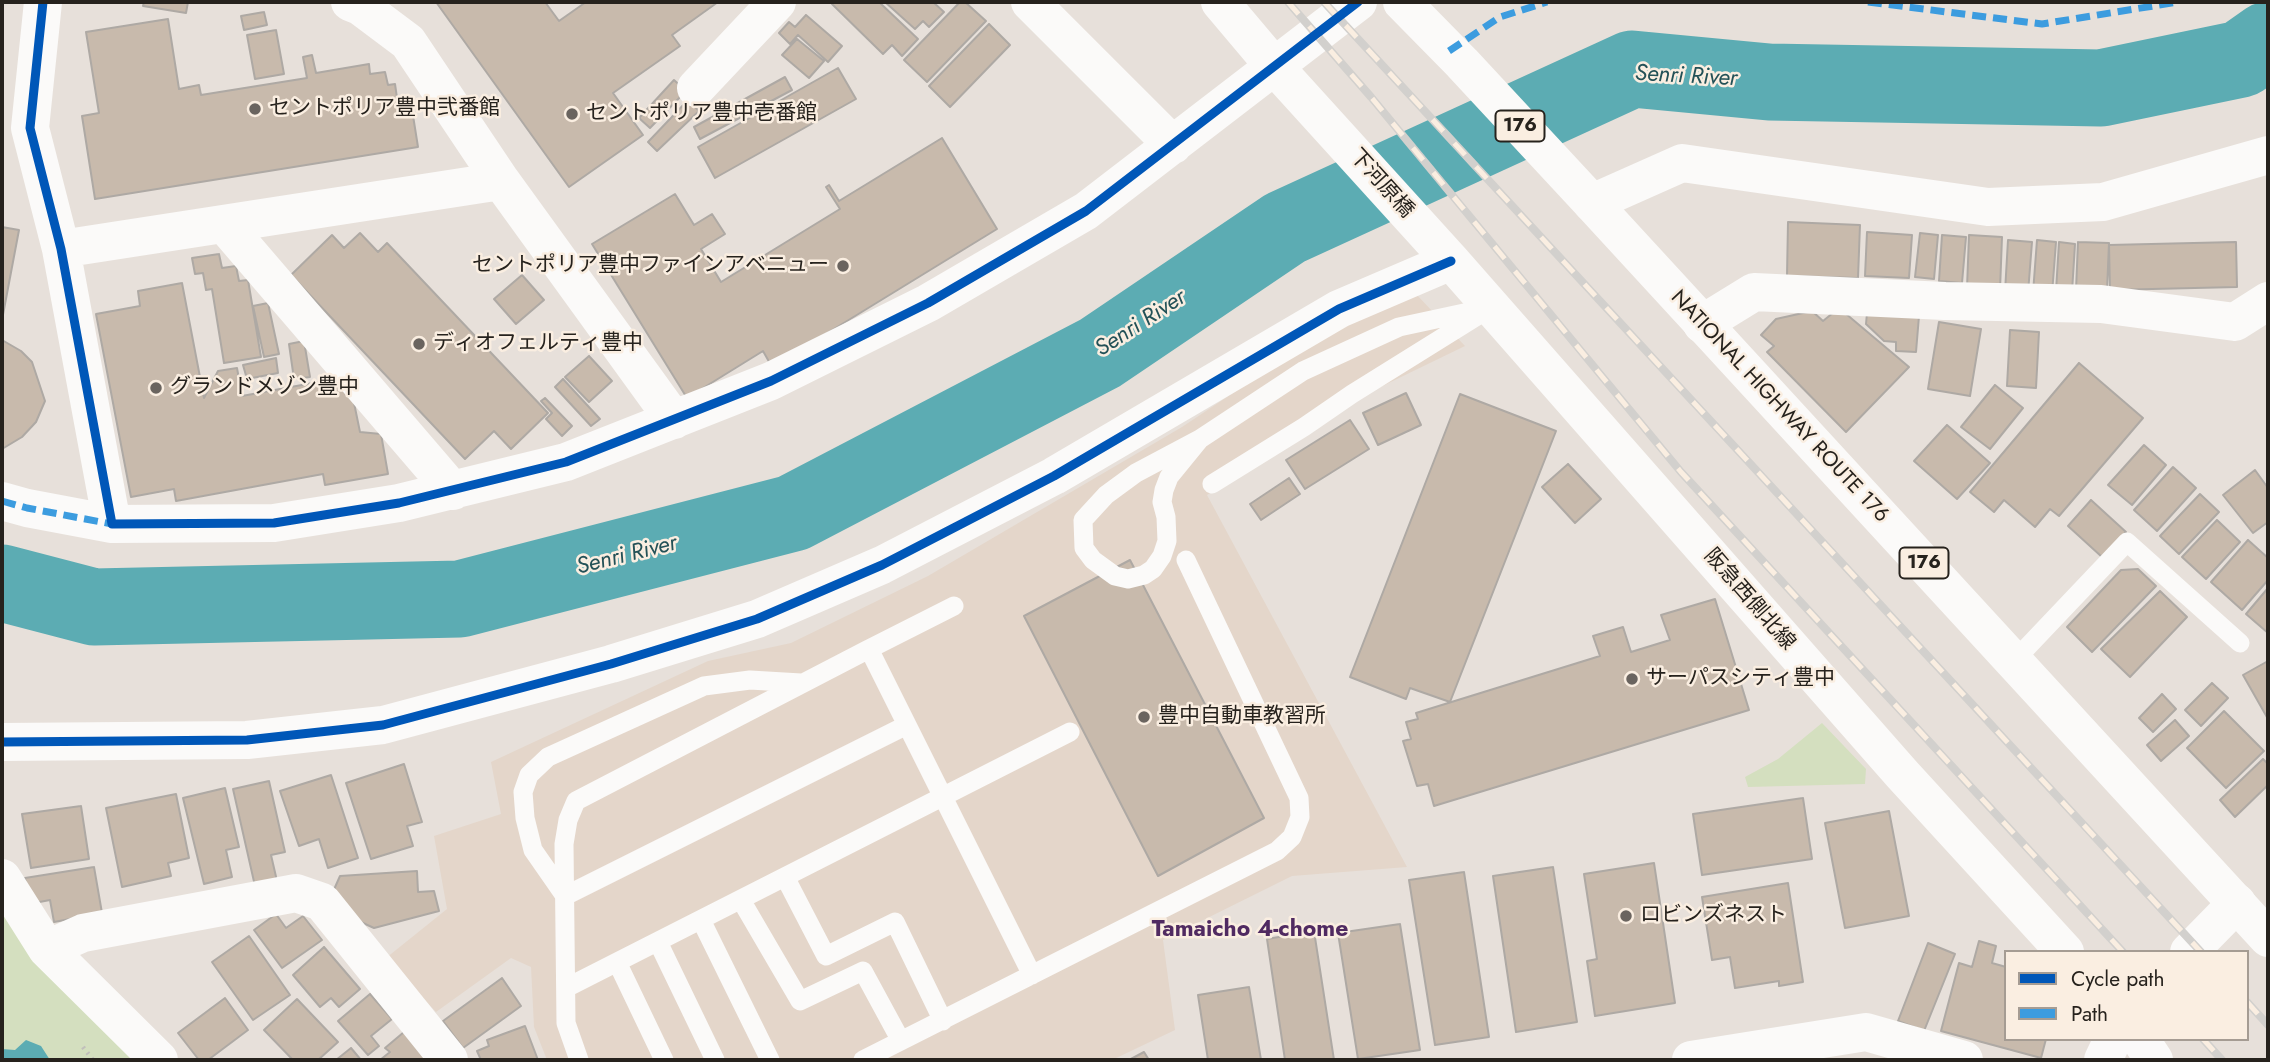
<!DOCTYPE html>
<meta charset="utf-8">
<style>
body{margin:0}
#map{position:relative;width:2270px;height:1062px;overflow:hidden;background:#e7e0da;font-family:Jost,sans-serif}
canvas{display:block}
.frame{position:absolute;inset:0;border:4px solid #26221d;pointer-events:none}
.legend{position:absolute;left:2004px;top:950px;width:245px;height:91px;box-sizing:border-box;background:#faeee1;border:2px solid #a59c93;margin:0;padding:9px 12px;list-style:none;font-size:21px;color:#26221d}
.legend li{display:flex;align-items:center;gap:14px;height:35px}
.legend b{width:35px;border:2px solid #a59c93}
</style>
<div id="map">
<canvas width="2270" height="1062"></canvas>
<div class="frame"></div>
<ul class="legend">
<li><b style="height:9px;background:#0057b8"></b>Cycle path</li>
<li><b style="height:9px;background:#3c9cdf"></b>Path</li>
</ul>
</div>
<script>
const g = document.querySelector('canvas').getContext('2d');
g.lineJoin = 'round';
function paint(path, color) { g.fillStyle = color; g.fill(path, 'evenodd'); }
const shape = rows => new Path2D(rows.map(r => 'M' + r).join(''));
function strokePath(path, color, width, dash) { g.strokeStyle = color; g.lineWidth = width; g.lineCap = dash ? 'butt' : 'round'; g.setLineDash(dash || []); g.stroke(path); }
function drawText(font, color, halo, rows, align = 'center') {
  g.font = font + ' Jost,"Noto Sans JP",sans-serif'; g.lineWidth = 5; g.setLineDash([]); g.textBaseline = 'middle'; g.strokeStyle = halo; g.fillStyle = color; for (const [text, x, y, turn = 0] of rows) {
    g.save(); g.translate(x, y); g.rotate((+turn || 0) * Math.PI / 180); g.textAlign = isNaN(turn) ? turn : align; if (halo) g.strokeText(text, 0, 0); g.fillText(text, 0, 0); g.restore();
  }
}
const built = shape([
 [1417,295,1465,346,1366,394,1207,495,1407,867,1292,876,1163,940,1175,1030,1112,1060,547,1060,534,1027,531,967,511,958,436,1012,386,958,447,909,434,836,501,814,491,762,708,661,791,643,928,576,1182,427,1314,339]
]);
const green = shape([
 [1822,723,1866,769,1865,784,1748,787,1745,777,1778,759],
 [2,909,138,1060,2,1060]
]);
const water = shape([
 [26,1040,41,1046,50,1060,2,1060,2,1049,15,1050]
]);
const river = shape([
 [2,583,94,607,460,599,793,513,1100,353,1285,228,1632,69,1769,82,2101,88,2241,59,2268,40]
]);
const building = shape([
 [144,2,188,2,186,13,143,6,144,2],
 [436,2,545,2,559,21,586,2,718,2,672,35,680,46,613,93,643,135,569,187,436,2],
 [835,2,879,2,918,39,902,56,892,45,883,54,832,4,835,2],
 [885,2,933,2,944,12,929,27,923,21,915,29,885,2],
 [960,2,965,2,986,21,927,82,904,60,960,2],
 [264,12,267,25,244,30,241,16,264,12],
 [806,15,842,46,828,62,798,35,790,44,779,33,789,22,795,27,806,15],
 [168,19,179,89,199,85,201,95,307,78,303,57,312,55,316,73,369,64,370,74,385,72,388,85,395,84,398,105,411,103,418,147,95,199,82,116,99,113,86,32,168,19],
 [989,24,1010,45,950,107,929,86,989,24],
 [276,30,284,74,255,79,247,35,276,30],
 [797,39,824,61,809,78,782,55,797,39],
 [838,68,856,99,715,178,698,147,838,68],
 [785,77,792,90,700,139,694,127,785,77],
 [674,80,686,91,650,128,639,118,674,80],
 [688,100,699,111,657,151,648,142,688,100],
 [942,138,997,229,772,367,763,351,687,398,592,244,675,194,694,225,712,214,725,234,701,249,721,282,840,209,826,187,829,185,839,201,942,138],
 [1788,222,1860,225,1858,278,1787,276,1788,222],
 [2,227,19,230,2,320,2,227],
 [1867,232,1912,235,1909,278,1865,276,1867,232],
 [360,233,378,252,387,243,548,413,511,449,494,431,465,459,291,275,332,235,344,248,360,233],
 [1920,233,1938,235,1934,279,1915,277,1920,233],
 [1942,235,1966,237,1962,283,1939,281,1942,235],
 [1969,235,2002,237,2000,290,1967,288,1969,235],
 [2008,240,2032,242,2028,293,2005,292,2008,240],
 [2037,240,2056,242,2052,294,2033,293,2037,240],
 [2059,242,2075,244,2072,292,2056,291,2059,242],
 [2078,242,2109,243,2107,291,2076,290,2078,242],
 [2236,242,2237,287,2110,290,2109,245,2236,242],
 [219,254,222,268,236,266,239,281,248,280,261,357,224,363,212,289,206,290,203,273,195,274,192,258,219,254],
 [522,275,544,300,516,324,494,299,522,275],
 [182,283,204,398,218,371,237,368,242,396,329,380,353,398,360,432,381,434,388,474,325,485,323,474,176,501,174,489,131,497,96,314,140,306,138,291,182,283],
 [268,303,279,354,264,357,253,306,268,303],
 [1839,308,1909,367,1846,432,1767,352,1774,346,1761,335,1776,319,1812,311,1823,321,1839,308],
 [1867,313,1919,316,1916,352,1896,351,1896,342,1884,341,1866,324,1867,313],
 [1939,322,1981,329,1970,396,1928,389,1939,322],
 [2010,330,2039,332,2036,388,2007,386,2010,330],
 [2,340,21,351,32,362,45,401,36,422,22,437,2,449,2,340],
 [304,341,310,377,294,379,289,344,304,341],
 [589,356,612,381,589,402,565,377,589,356],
 [276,358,278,373,247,379,243,365,276,358],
 [2079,363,2143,418,2059,516,2050,509,2035,527,2004,500,1994,512,1970,492,2079,363],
 [563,379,600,419,591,426,555,387,563,379],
 [1995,385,2023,408,1990,449,1961,427,1995,385],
 [1406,393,1421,425,1378,445,1363,413,1406,393],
 [1460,394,1556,431,1450,702,1410,688,1406,699,1350,677,1460,394],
 [545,398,572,426,562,436,546,419,552,413,541,401,545,398],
 [1350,420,1369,449,1305,489,1286,460,1350,420],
 [1947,425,1990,463,1957,499,1914,461,1947,425],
 [2144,445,2166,465,2132,505,2108,485,2144,445],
 [1568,464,1601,499,1575,523,1542,487,1568,464],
 [2173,467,2196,488,2157,531,2134,510,2173,467],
 [2255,470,2268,488,2268,522,2253,533,2223,495,2255,470],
 [1289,478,1300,494,1261,520,1250,504,1289,478],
 [2200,494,2219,512,2179,554,2160,536,2200,494],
 [2091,500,2126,532,2102,557,2068,526,2091,500],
 [2217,520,2240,542,2206,579,2182,557,2217,520],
 [2248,540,2268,558,2268,580,2242,610,2211,582,2248,540],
 [1130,560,1264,818,1158,876,1024,616,1130,560],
 [2138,569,2156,586,2092,652,2067,627,2121,570,2138,569],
 [2268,588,2268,633,2246,614,2268,588],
 [2160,591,2187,617,2130,677,2101,649,2160,591],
 [1715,599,1749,710,1434,806,1428,784,1417,786,1403,741,1411,739,1406,722,1418,719,1416,713,1600,656,1593,636,1623,627,1631,652,1670,640,1661,615,1715,599],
 [2268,661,2268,719,2243,675,2268,661],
 [2212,683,2228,698,2201,726,2185,710,2212,683],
 [2162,694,2176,709,2153,732,2139,718,2162,694],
 [2224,711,2264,751,2226,788,2187,748,2224,711],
 [2175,720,2189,736,2161,761,2147,745,2175,720],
 [2263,759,2268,764,2268,785,2235,817,2220,800,2263,759],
 [404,764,422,822,407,826,413,846,371,859,346,783,404,764],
 [331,775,358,858,328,868,319,839,299,846,280,791,331,775],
 [269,781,285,852,271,855,277,881,255,886,233,789,269,781],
 [225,788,239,847,226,850,232,877,204,884,183,798,225,788],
 [176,794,189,858,168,863,171,876,122,887,106,808,176,794],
 [1803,798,1812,859,1702,875,1693,814,1803,798],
 [81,806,89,859,31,868,22,814,81,806],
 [1889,811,1909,916,1845,928,1825,823,1889,811],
 [1654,863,1675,1003,1595,1016,1587,961,1597,959,1584,874,1654,863],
 [94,867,102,913,54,922,50,900,29,904,25,878,94,867],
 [1553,867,1577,1022,1516,1032,1493,876,1553,867],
 [417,871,418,892,434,891,439,911,374,928,352,918,332,894,340,876,417,871],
 [1464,872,1489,1037,1435,1045,1409,880,1464,872],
 [1788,883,1803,982,1779,986,1779,981,1735,988,1730,957,1712,960,1702,897,1788,883],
 [276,914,286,928,303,916,322,940,282,968,254,930,276,914],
 [1400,924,1420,1050,1358,1059,1338,933,1400,924],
 [1314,931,1334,1060,1285,1060,1267,939,1314,931],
 [249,936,290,995,253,1020,212,962,249,936],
 [1979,941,1996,946,1992,963,2006,967,2006,1039,2046,1039,2041,1058,1941,1031,1959,963,1972,967,1979,941],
 [1928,943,1955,954,1924,1031,1898,1021,1928,943],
 [324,947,360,989,339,1007,331,998,320,1007,293,975,324,947],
 [502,978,521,1006,463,1048,443,1021,502,978],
 [1249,987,1261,1060,1208,1060,1198,995,1249,987],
 [370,994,392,1019,371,1036,379,1046,368,1055,338,1021,370,994],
 [225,998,248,1030,208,1060,199,1060,178,1033,225,998],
 [297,999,338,1042,318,1060,293,1060,264,1030,297,999],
 [525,1026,538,1060,481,1060,477,1051,489,1046,487,1040,525,1026],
 [404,1032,428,1060,380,1060,390,1052,385,1048,404,1032],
 [351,1048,361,1060,336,1060,351,1048],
 [1144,1052,1149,1060,1129,1060,1144,1052]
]);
const path = shape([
 [83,1047,93,1060]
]);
const lane = shape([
 [1200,439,1169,477,1164,490,1162,502,1166,517,1167,541,1162,556,1153,569,1144,575,1128,579,1115,576,1093,560,1084,548,1083,520,1106,495,1136,473,1200,439,1303,371,1399,327,1492,307],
 [1212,484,1304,427,1352,394,1482,313],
 [869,649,954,606],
 [2014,661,2127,542,2240,643],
 [801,683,750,680,704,686,548,757,529,775,523,792,525,818,533,850,565,896,907,725],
 [785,877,826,956,895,922,943,1021],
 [741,900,800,1001,863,971,901,1041],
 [701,920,770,1060],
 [658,942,715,1060],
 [617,962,664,1060],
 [566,988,1070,732],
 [579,1060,566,1023,564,844,568,820,576,801,869,649,1032,975],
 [863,1060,1277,851,1292,837,1300,817,1299,798,1186,560]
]);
const street = shape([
 [43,2,30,128,61,249,112,524],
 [350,2,360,6,408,42,501,181,674,420],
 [1030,2,1173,145],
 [1220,2,1274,66,1451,261,1902,774,2065,952],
 [696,88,777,2],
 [1592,203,1682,163,1988,207,2103,202,2268,155],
 [224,224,453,491],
 [61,249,501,181],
 [1702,324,1754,292,1945,301,2101,304,2235,322,2268,301],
 [2,501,27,508,112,524,274,523,399,503,566,462,771,381,928,303,1086,211,1358,2],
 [2,742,247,740,383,725,611,664,757,619,882,565,1054,476,1339,309,1451,261],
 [2,878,47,949,159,1060],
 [47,949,83,933,296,893,322,902,449,1060],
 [2189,952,2237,903],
 [2140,1039,2154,1060],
 [1691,1060,1866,1032,1964,1060],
 [2103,1060,2113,1039]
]);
const highway = shape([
 [1402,2,1462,63,1592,203,2268,938]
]);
const rail = shape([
 [1288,2,1371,97,1681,472,2123,952],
 [1324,2,2201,952],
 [2247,1002,2268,1025],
 [2203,1039,2222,1060]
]);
const quiet = shape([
 [1868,2,2042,24,2178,2],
 [1449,51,1500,17,1547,2],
 [2,501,27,508,112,524]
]);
const cycleway = shape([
 [43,2,30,128,61,249,112,524,274,523,399,503,566,462,771,381,928,303,1086,211,1358,2],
 [2,742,247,740,383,725,611,664,757,619,882,565,1054,476,1339,309,1451,261]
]);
const markers = [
 [255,109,7,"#6a645f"],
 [572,114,7,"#6a645f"],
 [843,266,7,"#6a645f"],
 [419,344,7,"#6a645f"],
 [156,388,7,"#6a645f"],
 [1632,679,7,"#6a645f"],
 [1144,717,7,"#6a645f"],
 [1626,916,7,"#6a645f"]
];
const shields = [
 [1520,126,49],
 [1924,563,49]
];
const shieldNames = [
 ["176",1520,126],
 ["176",1924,563]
];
const poiNames = [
 ["セントポリア豊中弐番館",269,109],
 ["セントポリア豊中壱番館",586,114],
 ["セントポリア豊中ファインアベニュー",829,266,"right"],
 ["ディオフェルティ豊中",433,344],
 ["グランドメゾン豊中",170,388],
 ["サーパスシティ豊中",1646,679],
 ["豊中自動車教習所",1158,717],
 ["ロビンズネスト",1640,916]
];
const streetNames = [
 ["下河原橋",1381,184,48],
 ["NATIONAL HIGHWAY ROUTE 176",1779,407,47],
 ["阪急西側北線",1749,600,49]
];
const waterNames = [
 ["Senri River",1686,77,3],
 ["Senri River",1141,324,-33],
 ["Senri River",627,556,-14]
];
const neighbourhoodNames = [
 ["Tamaicho 4-chome",1250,930]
];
paint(built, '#e4d6ca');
paint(green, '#d4dfbf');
paint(water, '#5cacb3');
strokePath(river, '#5cacb3', 77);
paint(building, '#c8baac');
strokePath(building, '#aea9a4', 2);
strokePath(path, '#c1bfbb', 4.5, [2, 5]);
strokePath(lane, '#fbfaf9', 19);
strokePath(street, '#fbfaf9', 38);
strokePath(highway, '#fbfaf9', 38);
strokePath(rail, '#d2d0cd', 8);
strokePath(rail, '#faeee1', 5, [16]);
strokePath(quiet, '#3c9cdf', 7, [14, 7]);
strokePath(cycleway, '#0057b8', 9);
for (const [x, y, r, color] of markers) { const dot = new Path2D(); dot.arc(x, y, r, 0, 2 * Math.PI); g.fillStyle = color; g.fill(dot); strokePath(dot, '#faeee1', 2.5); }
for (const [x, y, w] of shields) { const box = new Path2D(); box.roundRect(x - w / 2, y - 15.5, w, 31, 5); g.fillStyle = '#faeee1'; g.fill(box); strokePath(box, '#26221d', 2); }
drawText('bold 19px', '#26221d', null, shieldNames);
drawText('21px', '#26221d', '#faeee1', poiNames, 'left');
drawText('21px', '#26221d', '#faeee1', streetNames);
drawText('italic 23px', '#235157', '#faeee1', waterNames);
drawText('bold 23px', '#502a61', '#faeee1', neighbourhoodNames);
</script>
